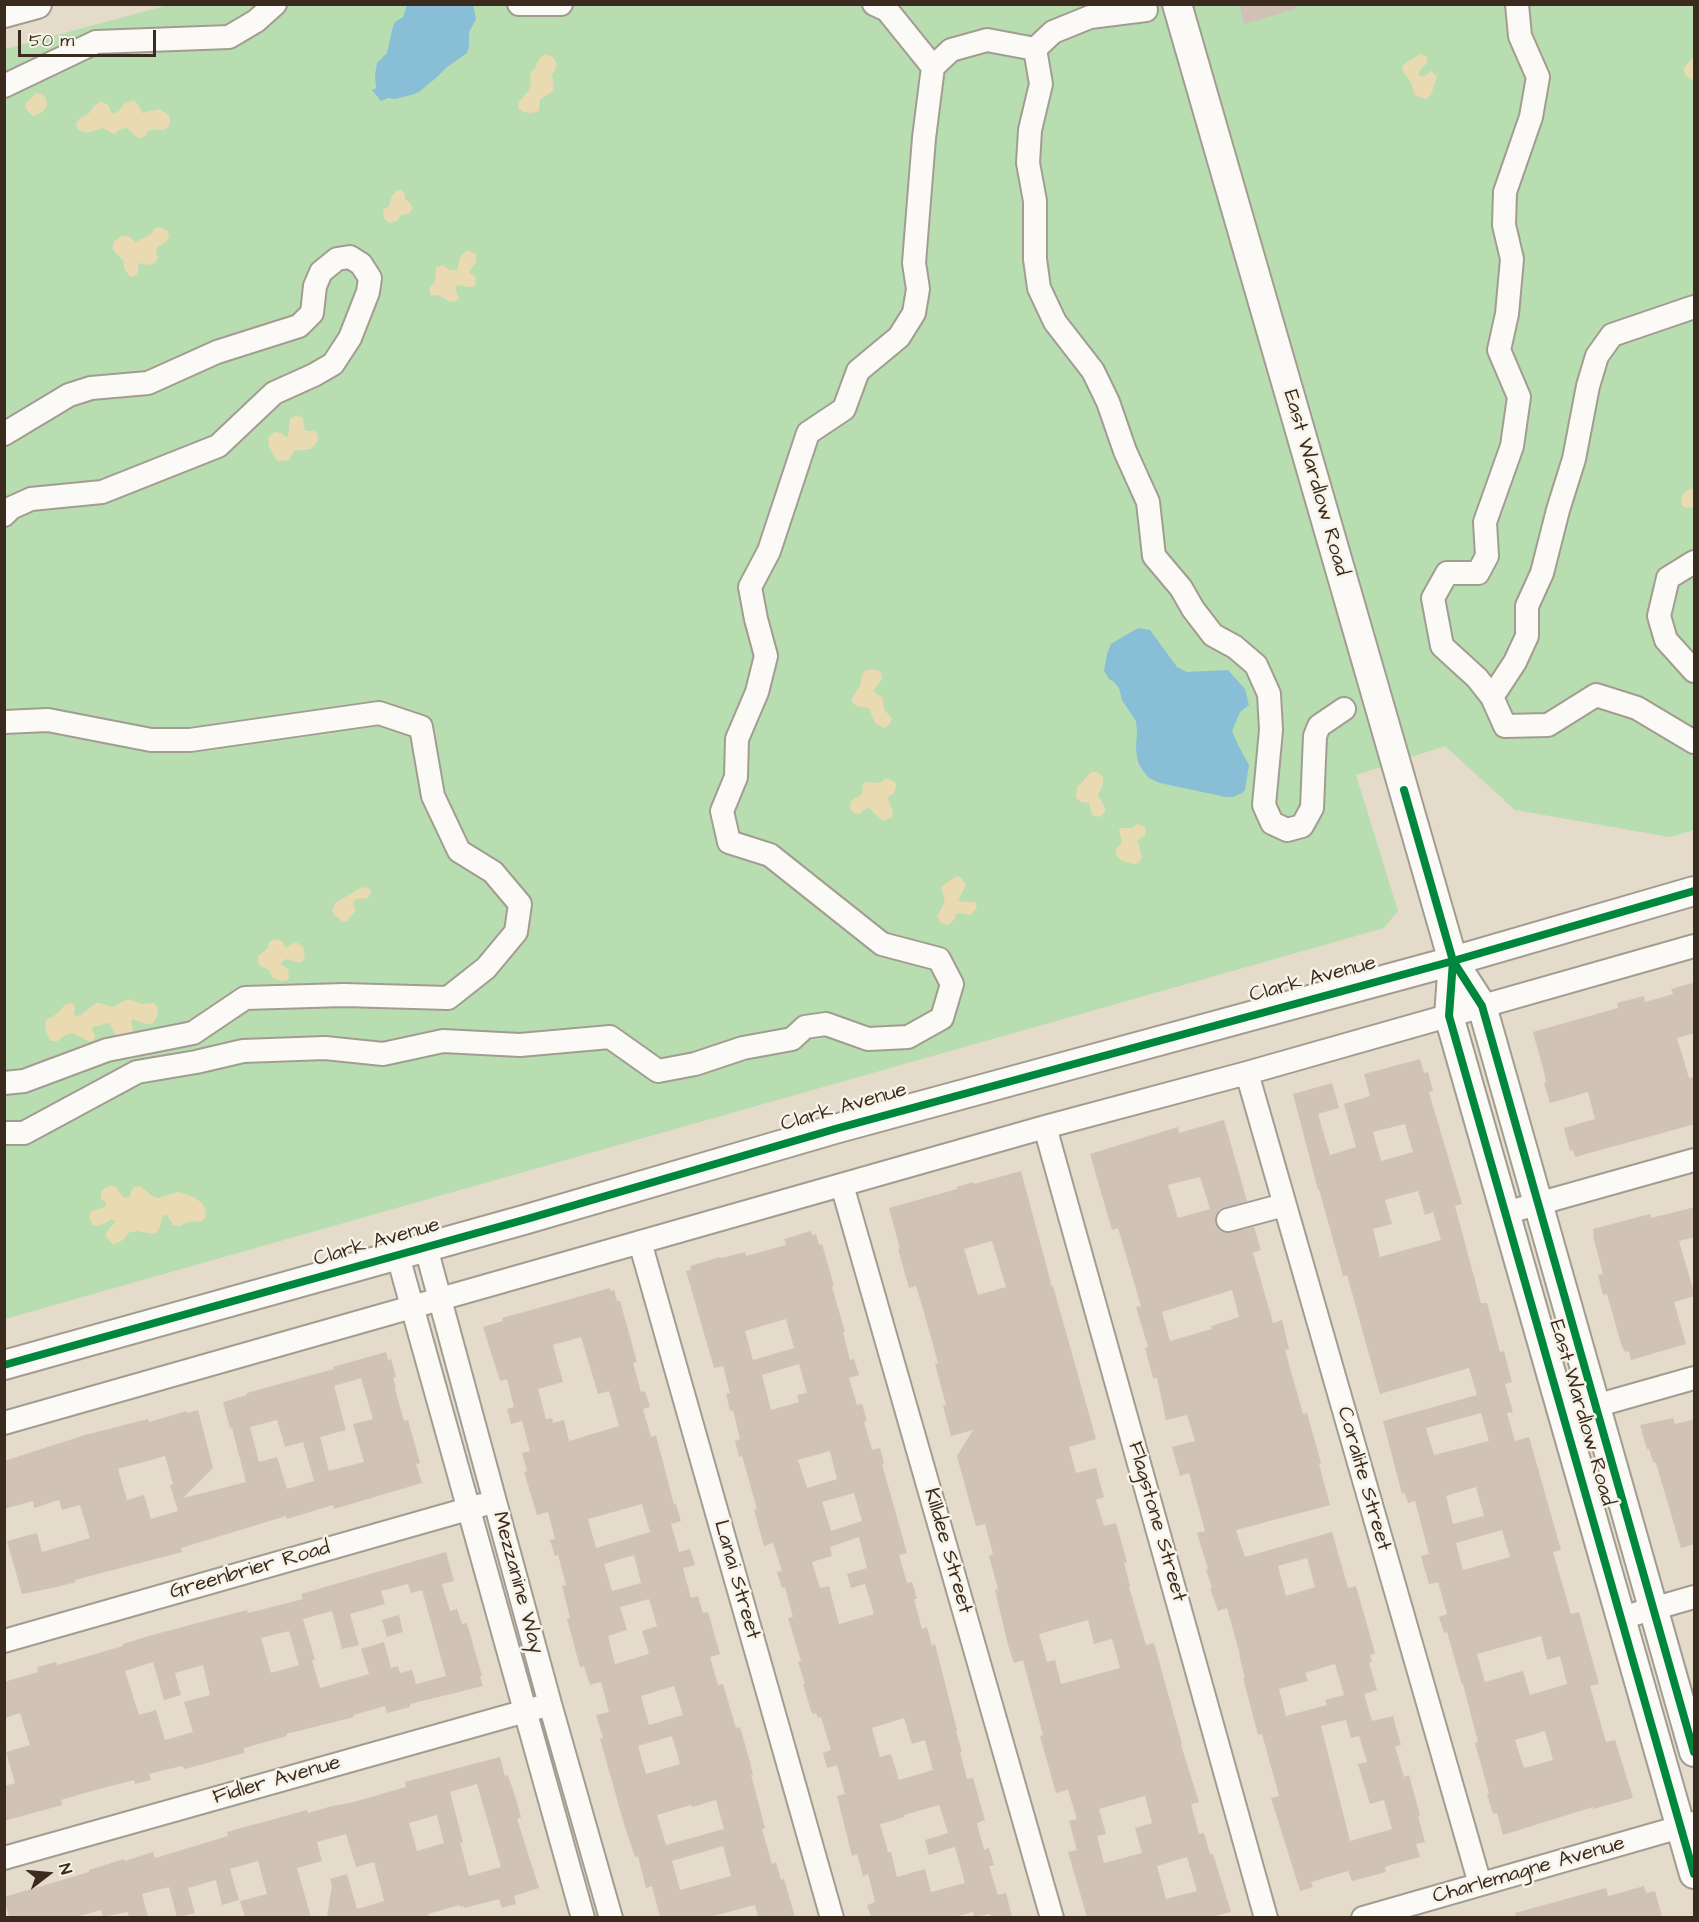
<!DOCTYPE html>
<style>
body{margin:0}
#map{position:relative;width:1699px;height:1922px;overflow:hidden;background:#e4dbca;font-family:"Architects Daughter",sans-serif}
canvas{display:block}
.frame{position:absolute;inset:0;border:6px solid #3b2a1e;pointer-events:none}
.north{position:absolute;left:18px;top:1844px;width:60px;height:60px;-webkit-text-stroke:4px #f7f3e8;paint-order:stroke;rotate:74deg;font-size:16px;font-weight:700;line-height:24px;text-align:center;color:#3b2a1e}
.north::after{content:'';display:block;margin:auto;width:21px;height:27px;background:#3b2a1e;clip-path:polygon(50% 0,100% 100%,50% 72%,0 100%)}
.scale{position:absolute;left:18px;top:30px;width:138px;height:27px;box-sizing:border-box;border:3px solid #3b2a1e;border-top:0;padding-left:8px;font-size:18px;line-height:21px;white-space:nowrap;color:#3b2a1e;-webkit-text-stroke:4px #f7f3e8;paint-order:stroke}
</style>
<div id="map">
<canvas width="1699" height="1922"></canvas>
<div class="frame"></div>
<div class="north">N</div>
<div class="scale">50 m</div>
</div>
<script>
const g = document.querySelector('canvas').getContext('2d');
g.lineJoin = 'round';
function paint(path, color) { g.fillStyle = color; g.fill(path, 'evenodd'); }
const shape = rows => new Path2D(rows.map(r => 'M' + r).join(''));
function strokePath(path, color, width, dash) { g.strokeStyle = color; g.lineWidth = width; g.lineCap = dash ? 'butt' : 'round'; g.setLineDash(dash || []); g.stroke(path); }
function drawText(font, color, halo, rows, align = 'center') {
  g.font = font + ' "Architects Daughter",sans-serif'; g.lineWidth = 5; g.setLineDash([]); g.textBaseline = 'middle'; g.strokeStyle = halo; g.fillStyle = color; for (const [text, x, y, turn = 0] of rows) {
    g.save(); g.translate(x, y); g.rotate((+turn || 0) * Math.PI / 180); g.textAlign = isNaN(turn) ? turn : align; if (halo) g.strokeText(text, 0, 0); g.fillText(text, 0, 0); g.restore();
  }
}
const green = shape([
 [172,4,1694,5,1694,830,1670,837,1515,810,1445,746,1356,775,1398,911,1384,928,5,1319,5,49]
]);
const sand = shape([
 [1694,50,1694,81,1686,76,1683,69,1693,57],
 [546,54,554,58,557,65,552,75,554,90,540,100,539,111,531,113,523,112,518,108,519,102,529,90,531,83,530,73,535,69,537,63,541,57],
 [1420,54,1426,56,1428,62,1419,71,1419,75,1423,77,1431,71,1437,76,1431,95,1425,99,1415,95,1411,83,1402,69,1403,65],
 [36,93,42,94,46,98,47,106,41,113,34,116,29,113,25,107,26,103],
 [134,100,140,107,142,113,159,109,169,115,170,123,168,127,164,130,149,130,145,136,141,138,137,137,127,128,121,129,114,134,103,128,86,133,77,129,76,124,80,118,88,114,95,105,100,102,105,103,109,106,111,113,114,113,119,111,124,104],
 [397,190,402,190,405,194,405,199,411,204,413,209,408,214,401,215,397,221,389,223,385,219,383,214,384,209,389,206,392,196],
 [159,227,167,230,169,236,166,242,157,247,156,251,158,257,155,263,148,265,139,263,137,275,130,277,125,270,123,260,113,250,113,242,120,237,124,236,128,236,136,242,151,234,155,228],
 [468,250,476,254,476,262,469,272,476,277,475,286,468,287,457,285,455,288,459,298,455,302,449,301,438,295,431,296,429,289,435,281,436,268,443,265,450,270,457,270,461,255],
 [297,415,303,418,304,428,307,431,314,431,317,433,318,441,311,449,294,451,289,460,277,461,269,447,268,437,275,432,281,433,286,437,288,437,290,419],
 [1689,489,1694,489,1694,507,1687,508,1682,506,1681,500,1683,494],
 [871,669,877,670,881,673,882,677,881,681,873,691,883,698,884,709,892,719,889,725,884,728,875,723,869,708,856,706,852,701,853,696,860,686,862,675,865,671],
 [1094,772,1098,772,1103,778,1103,784,1098,795,1106,810,1100,817,1092,815,1089,803,1081,802,1076,797,1077,788,1090,773],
 [886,778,895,782,896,787,894,793,887,798,893,811,892,817,883,821,869,808,865,809,859,814,853,813,850,807,851,801,862,794,863,784,866,782,880,783],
 [1137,824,1145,827,1146,832,1145,836,1137,840,1142,856,1139,863,1135,864,1122,861,1115,854,1117,847,1122,843,1119,830,1121,828,1132,828],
 [956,876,961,877,966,885,958,900,963,902,975,902,977,908,970,915,957,913,954,920,948,925,941,923,937,916,945,902,941,887],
 [362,887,370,889,371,893,368,898,356,899,353,903,356,910,347,921,342,921,335,916,332,910,335,903],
 [274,939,282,941,286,948,294,943,298,943,303,947,305,958,301,963,286,959,280,964,288,969,289,978,286,981,281,981,273,978,269,970,259,965,258,961,258,956,267,949,269,942],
 [128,999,142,1004,154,1003,157,1007,158,1013,156,1019,152,1024,146,1024,132,1019,131,1023,133,1027,132,1032,126,1037,120,1036,115,1034,109,1023,106,1023,99,1026,94,1026,92,1029,95,1036,93,1041,88,1041,73,1033,65,1035,58,1041,51,1041,47,1034,45,1027,46,1020,55,1015,66,1004,72,1003,75,1007,74,1015,76,1016,81,1015,96,1003,100,1003,112,1007],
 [109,1186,115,1186,123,1197,127,1198,130,1197,131,1191,134,1187,140,1186,154,1197,159,1198,177,1192,185,1194,194,1197,203,1204,206,1212,205,1219,200,1222,191,1221,180,1226,173,1225,167,1215,163,1215,159,1229,154,1234,137,1231,128,1233,123,1240,113,1245,106,1237,107,1231,115,1222,114,1220,111,1219,104,1224,97,1226,93,1225,89,1217,91,1211,105,1207,106,1204,101,1198,101,1192,103,1189]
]);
const water = shape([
 [407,5,473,5,476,19,469,32,469,47,467,53,447,67,437,77,419,92,411,95,395,99,388,98,381,101,372,90,376,88,375,75,377,63,387,53,393,26,395,22,403,17],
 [1138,628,1150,630,1177,667,1187,672,1228,670,1245,689,1249,705,1240,712,1232,731,1238,745,1249,765,1245,790,1242,793,1233,797,1226,797,1160,783,1149,778,1143,771,1138,762,1136,749,1137,733,1136,721,1122,700,1119,688,1114,682,1109,679,1104,671,1107,654,1111,644]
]);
const building = shape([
 [1239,4,1295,4,1296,9,1244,24],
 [1692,983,1695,993,1695,1033,1677,1038,1689,1078,1695,1076,1695,1124,1575,1157,1573,1150,1570,1151,1564,1128,1595,1119,1588,1092,1550,1103,1544,1083,1546,1083,1544,1072,1533,1032,1618,1008,1617,1003,1644,996,1645,1002,1673,994,1671,989],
 [1420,1059,1424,1073,1428,1072,1433,1091,1429,1092,1430,1096,1462,1204,1455,1206,1481,1303,1487,1303,1500,1352,1504,1351,1512,1382,1505,1384,1513,1412,1507,1413,1515,1441,1529,1437,1561,1550,1553,1552,1571,1614,1579,1612,1599,1684,1590,1686,1606,1742,1615,1740,1633,1798,1593,1809,1593,1807,1503,1835,1497,1813,1493,1814,1487,1794,1489,1793,1475,1743,1478,1742,1463,1684,1462,1685,1447,1632,1444,1633,1439,1617,1447,1614,1438,1582,1429,1584,1421,1556,1429,1554,1415,1501,1408,1503,1405,1493,1402,1494,1383,1421,1477,1395,1469,1368,1380,1394,1347,1275,1343,1276,1319,1189,1318,1190,1293,1094,1332,1083,1339,1108,1318,1114,1330,1155,1356,1147,1344,1104,1370,1096,1364,1074],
 [1405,1124,1413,1152,1381,1161,1373,1132],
 [1418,1191,1425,1215,1433,1212,1441,1240,1380,1257,1373,1229,1392,1224,1385,1200],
 [1481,1413,1489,1441,1434,1455,1426,1428],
 [1476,1487,1484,1516,1453,1524,1446,1496],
 [1502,1530,1510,1557,1463,1570,1456,1543],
 [1541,1636,1547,1660,1560,1656,1567,1684,1530,1695,1523,1671,1485,1682,1477,1654],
 [1545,1731,1553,1760,1524,1768,1515,1740],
 [1224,1120,1247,1201,1219,1210,1215,1216,1215,1224,1219,1230,1225,1233,1254,1227,1261,1250,1253,1253,1273,1323,1282,1320,1289,1349,1285,1350,1303,1414,1307,1413,1321,1463,1319,1464,1330,1505,1236,1530,1245,1557,1332,1532,1348,1588,1356,1586,1375,1653,1370,1655,1372,1662,1369,1663,1377,1690,1364,1694,1372,1721,1393,1716,1401,1745,1395,1746,1404,1777,1409,1775,1420,1815,1418,1816,1425,1842,1416,1844,1420,1857,1387,1866,1385,1867,1386,1872,1352,1881,1348,1871,1311,1882,1313,1887,1300,1891,1271,1798,1279,1796,1262,1734,1258,1735,1243,1678,1245,1678,1239,1655,1240,1655,1227,1608,1218,1611,1210,1588,1212,1587,1206,1570,1208,1569,1197,1533,1205,1531,1189,1473,1180,1476,1172,1447,1195,1441,1187,1415,1166,1420,1157,1378,1153,1378,1145,1348,1148,1347,1136,1307,1141,1306,1118,1228,1112,1230,1090,1154,1178,1127,1179,1133],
 [1200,1177,1210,1209,1178,1218,1168,1185],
 [1232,1290,1239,1317,1211,1326,1212,1329,1170,1341,1162,1312],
 [1307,1558,1315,1587,1286,1596,1278,1566],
 [1335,1664,1344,1695,1325,1700,1327,1705,1286,1716,1279,1689,1308,1681,1305,1673],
 [1346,1720,1351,1738,1359,1736,1367,1762,1358,1764,1370,1804,1384,1800,1392,1829,1350,1841,1321,1726],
 [1021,1171,1052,1287,1053,1286,1096,1439,1069,1447,1076,1473,1096,1468,1104,1497,1096,1500,1104,1526,1116,1523,1127,1562,1124,1563,1130,1586,1129,1587,1146,1645,1154,1643,1182,1744,1181,1745,1199,1802,1191,1804,1199,1834,1204,1833,1210,1854,1213,1854,1231,1912,1212,1917,1087,1917,1068,1852,1077,1850,1069,1821,1077,1819,1068,1790,1056,1793,1040,1736,1043,1735,1023,1660,1014,1663,1008,1645,995,1590,998,1589,989,1556,993,1554,985,1524,976,1526,957,1456,973,1430,951,1436,943,1406,946,1405,935,1364,938,1363,923,1309,916,1286,909,1288,898,1249,900,1249,889,1208,957,1189,957,1187,973,1182,974,1184],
 [992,1241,1006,1287,978,1295,964,1249],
 [1088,1620,1094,1644,1112,1639,1120,1668,1061,1684,1055,1660,1047,1662,1039,1634],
 [1145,1796,1152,1823,1135,1828,1142,1853,1104,1863,1097,1836,1106,1834,1099,1809],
 [1187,1857,1197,1891,1166,1899,1157,1866],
 [1695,1207,1695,1237,1679,1241,1695,1296,1674,1302,1686,1344,1631,1360,1629,1351,1625,1352,1621,1344,1607,1294,1603,1295,1598,1275,1603,1274,1593,1236,1594,1235,1593,1229,1650,1214,1651,1218],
 [811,1231,812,1235,816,1234,819,1245,822,1244,834,1286,832,1287,845,1332,843,1333,850,1360,854,1359,859,1375,849,1378,857,1405,862,1404,867,1421,864,1422,872,1450,880,1448,884,1463,882,1464,907,1553,899,1555,907,1583,912,1582,917,1599,914,1599,922,1629,927,1627,932,1646,935,1644,957,1730,956,1731,962,1752,960,1752,967,1779,973,1778,985,1820,977,1823,984,1850,989,1848,994,1865,989,1866,998,1895,1006,1893,1012,1917,991,1917,990,1914,974,1917,973,1912,955,1917,871,1917,867,1905,875,1902,868,1874,863,1876,857,1854,852,1856,837,1796,845,1794,837,1765,827,1768,823,1753,831,1750,821,1717,818,1718,816,1713,813,1714,811,1711,803,1684,805,1684,798,1662,801,1661,788,1618,793,1617,785,1587,782,1588,777,1572,782,1571,773,1543,764,1546,754,1510,757,1509,742,1456,739,1457,735,1441,740,1439,733,1410,730,1411,726,1394,730,1393,723,1366,714,1368,686,1271,691,1270,690,1266,720,1257,721,1258,745,1252,746,1256,786,1245,784,1239],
 [786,1319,794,1348,753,1360,745,1331],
 [799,1364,807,1393,797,1395,799,1402,771,1410,762,1375],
 [830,1451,837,1479,807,1488,798,1460],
 [854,1493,862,1521,831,1531,822,1502],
 [859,1537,867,1568,847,1574,851,1588,865,1584,874,1614,839,1624,829,1586,820,1588,812,1562,832,1556,830,1547],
 [904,1718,912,1744,925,1740,933,1770,899,1780,891,1754,880,1757,872,1728],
 [939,1805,948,1833,925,1840,929,1855,955,1847,965,1883,931,1892,925,1869,897,1877,891,1852,888,1852,880,1824,905,1817,904,1815],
 [610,1288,610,1291,614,1290,617,1301,620,1301,637,1362,633,1363,641,1392,645,1391,650,1407,643,1409,651,1437,656,1435,674,1505,676,1504,681,1521,671,1524,679,1552,690,1549,695,1565,683,1568,691,1598,698,1596,703,1613,708,1612,720,1654,710,1657,718,1685,723,1684,736,1728,740,1727,750,1762,753,1775,751,1775,765,1828,762,1829,772,1864,776,1862,781,1880,784,1879,795,1917,758,1917,755,1905,710,1917,660,1917,652,1886,646,1888,638,1856,635,1857,624,1824,600,1739,603,1738,596,1715,609,1712,601,1682,590,1685,584,1666,580,1667,567,1619,570,1618,562,1586,566,1585,558,1555,555,1556,550,1540,555,1539,548,1512,537,1515,524,1472,527,1471,522,1453,530,1451,522,1421,511,1424,507,1409,514,1407,507,1379,500,1381,483,1327,503,1321,502,1318],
 [581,1337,598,1394,609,1391,619,1426,569,1441,564,1420,553,1423,552,1418,546,1419,538,1389,563,1382,553,1345],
 [642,1504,650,1532,596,1548,588,1519],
 [634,1555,641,1583,612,1591,604,1564],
 [649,1599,657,1626,642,1631,649,1654,615,1664,608,1636,627,1630,620,1607],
 [674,1686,683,1715,649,1725,641,1696],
 [672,1736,680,1764,646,1774,638,1746],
 [716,1800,724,1829,666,1845,657,1815,691,1805,692,1807],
 [723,1846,731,1876,680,1890,672,1861],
 [386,1352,388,1360,391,1359,396,1377,393,1378,396,1388,395,1389,404,1421,408,1420,420,1463,416,1464,422,1483,334,1509,333,1505,287,1519,286,1516,181,1548,182,1552,75,1580,76,1582,57,1587,22,1594,7,1541,37,1533,42,1552,90,1538,80,1505,62,1510,59,1500,34,1508,33,1501,4,1509,4,1461,85,1435,148,1419,149,1422,187,1411,187,1413,198,1410,213,1468,183,1498,246,1482,232,1428,230,1429,223,1402,247,1395,247,1393,334,1369,333,1367],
 [361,1378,373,1419,353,1424,364,1462,329,1471,320,1437,346,1430,334,1386],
 [277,1420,285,1447,303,1442,314,1481,287,1489,277,1457,259,1462,250,1427],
 [165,1456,173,1484,170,1485,178,1511,151,1519,144,1495,127,1500,118,1469],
 [1673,1418,1675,1424,1695,1419,1695,1544,1681,1548,1656,1463,1653,1462,1649,1449,1647,1449,1640,1425],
 [446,1552,454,1581,442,1584,450,1611,457,1609,462,1624,467,1623,482,1676,480,1677,483,1686,410,1704,410,1707,387,1713,385,1706,353,1715,354,1717,286,1734,287,1736,244,1748,244,1753,185,1769,181,1766,149,1774,151,1780,135,1784,134,1780,88,1792,61,1800,62,1805,4,1821,4,1786,15,1783,6,1752,30,1745,20,1713,4,1718,4,1682,38,1672,37,1667,56,1662,57,1665,123,1646,123,1644,152,1635,247,1610,248,1613,303,1599,301,1594],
 [408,1584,411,1593,422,1590,446,1676,416,1684,412,1670,400,1673,398,1666,391,1668,384,1642,361,1649,369,1674,320,1688,312,1660,315,1660,303,1619,332,1611,342,1649,359,1645,350,1614,385,1604,381,1591],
 [289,1631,299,1665,271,1673,261,1638],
 [153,1662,164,1700,181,1695,175,1673,203,1665,210,1695,184,1702,193,1732,165,1740,156,1710,139,1715,125,1671],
 [399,1615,403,1632,387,1637,382,1620],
 [500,1757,505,1776,508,1775,516,1799,521,1817,517,1819,539,1888,514,1896,516,1904,502,1908,499,1899,464,1908,464,1906,461,1907,460,1905,428,1914,429,1917,327,1917,332,1885,330,1879,347,1874,357,1909,384,1901,374,1862,356,1867,346,1834,317,1842,322,1861,297,1868,311,1917,245,1917,240,1901,267,1894,258,1861,230,1869,239,1900,222,1905,216,1880,188,1888,195,1913,180,1917,177,1917,169,1887,142,1894,148,1917,129,1917,128,1912,103,1917,101,1910,76,1917,9,1917,4,1897,89,1872,89,1870,124,1859,125,1861,153,1852,155,1858,228,1836,227,1832,307,1810,308,1813,332,1806,350,1803,406,1787,405,1782],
 [477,1784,501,1867,469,1876,460,1843,463,1842,450,1792],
 [437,1815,444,1843,417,1851,409,1823],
 [1644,1886,1646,1893,1655,1891,1662,1917,1516,1917,1515,1913,1606,1888,1608,1896]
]);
const minor = shape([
 [519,4,561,4],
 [874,4,887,10,933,67],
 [1517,4,1520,36,1538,77,1531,117,1505,192,1504,225,1512,259,1507,314,1499,350,1519,397,1512,446,1485,522,1487,556,1478,573,1447,573,1433,598,1442,646,1477,678,1492,697,1505,726,1548,725,1596,695,1637,708,1694,742],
 [1146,10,1090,17,1053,32,1035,49,1041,84,1030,130,1028,163,1035,201,1035,259,1039,288,1055,322,1093,371,1108,402,1125,451,1148,502,1154,556,1181,588,1193,609,1213,635,1235,647,1256,665,1269,694,1271,730,1264,805,1272,823,1287,830,1302,826,1312,808,1315,736,1319,726,1344,709],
 [4,86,96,42,229,37,256,21,275,4],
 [4,434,69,395,91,388,148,383,217,352,299,326,312,313,315,286,321,272,337,259,350,257,361,264,370,278,368,292,350,338,333,364,314,375,274,393,218,446,102,492,31,499,11,508,4,515],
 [1694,562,1668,578,1659,616,1666,640,1694,671],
 [1492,697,1515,662,1527,636,1527,606,1542,573,1558,510,1574,459,1588,386,1597,356,1612,335,1694,307],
 [4,722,48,720,151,740,190,740,379,713,421,727,433,796,459,851,493,872,520,904,516,932,486,968,448,998,344,995,245,998,193,1033,107,1050,24,1081,4,1083],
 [1247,1073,1480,1884],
 [1045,1127,1266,1918],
 [4,1133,24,1133,137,1072,196,1062,243,1051,325,1048,383,1054,443,1041,520,1045,610,1037,658,1071,695,1064,743,1048,792,1039,805,1027,826,1024,868,1039,908,1037,942,1018,952,984,939,959,882,944,770,855,729,842,722,811,736,777,737,739,757,692,766,656,756,619,750,587,769,551,808,433,844,409,858,371,899,337,914,313,918,289,914,263,924,138,933,67,951,50,987,40,1035,49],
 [842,1185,1052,1918],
 [1505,1213,1694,1160],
 [1228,1220,1284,1205],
 [640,1242,832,1918],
 [426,1248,550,1704,611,1918],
 [398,1256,583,1918],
 [1563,1419,1595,1406,1694,1378],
 [4,1423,1045,1127,1247,1073,1694,946],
 [1621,1618,1694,1597],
 [4,1641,482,1505],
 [4,1858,540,1707],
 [1363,1918,1694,1823]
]);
const major = shape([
 [1177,4,1453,961,1482,1006,1694,1752],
 [4,13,37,4],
 [1453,961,1449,1016,1694,1874],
 [4,1365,527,1219,835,1129,1453,961,1694,891]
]);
const cycleway = shape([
 [1404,790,1453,961,1482,1006,1694,1752],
 [1453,961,1449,1016,1694,1874],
 [4,1365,527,1219,835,1129,1453,961,1694,891]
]);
const streetNames = [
 ["East Wardlow Road",1315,483,74],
 ["Clark Avenue",1313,980,-15],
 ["Clark Avenue",844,1108,-16],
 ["Clark Avenue",377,1243,-16],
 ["East Wardlow Road",1581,1413,74],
 ["Coralite Street",1363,1479,74],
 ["Flagstone Street",1156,1522,74],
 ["Killdee Street",947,1551,74],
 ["Greenbrier Road",250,1571,-16],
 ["Lanai Street",736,1580,74],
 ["Mezzanine Way",517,1583,75],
 ["Fidler Avenue",277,1781,-16],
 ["Charlemagne Avenue",1529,1871,-16]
];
paint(green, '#b7ddb0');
paint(sand, '#eadab2');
paint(water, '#88bed6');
paint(building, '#d1c2b8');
strokePath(minor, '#a39c91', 26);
strokePath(major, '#a39c91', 32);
strokePath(minor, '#fbfaf7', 22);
strokePath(major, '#fbfaf7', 28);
strokePath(cycleway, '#00873e', 8);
drawText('21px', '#3b2a1e', '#f7f3e8', streetNames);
</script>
